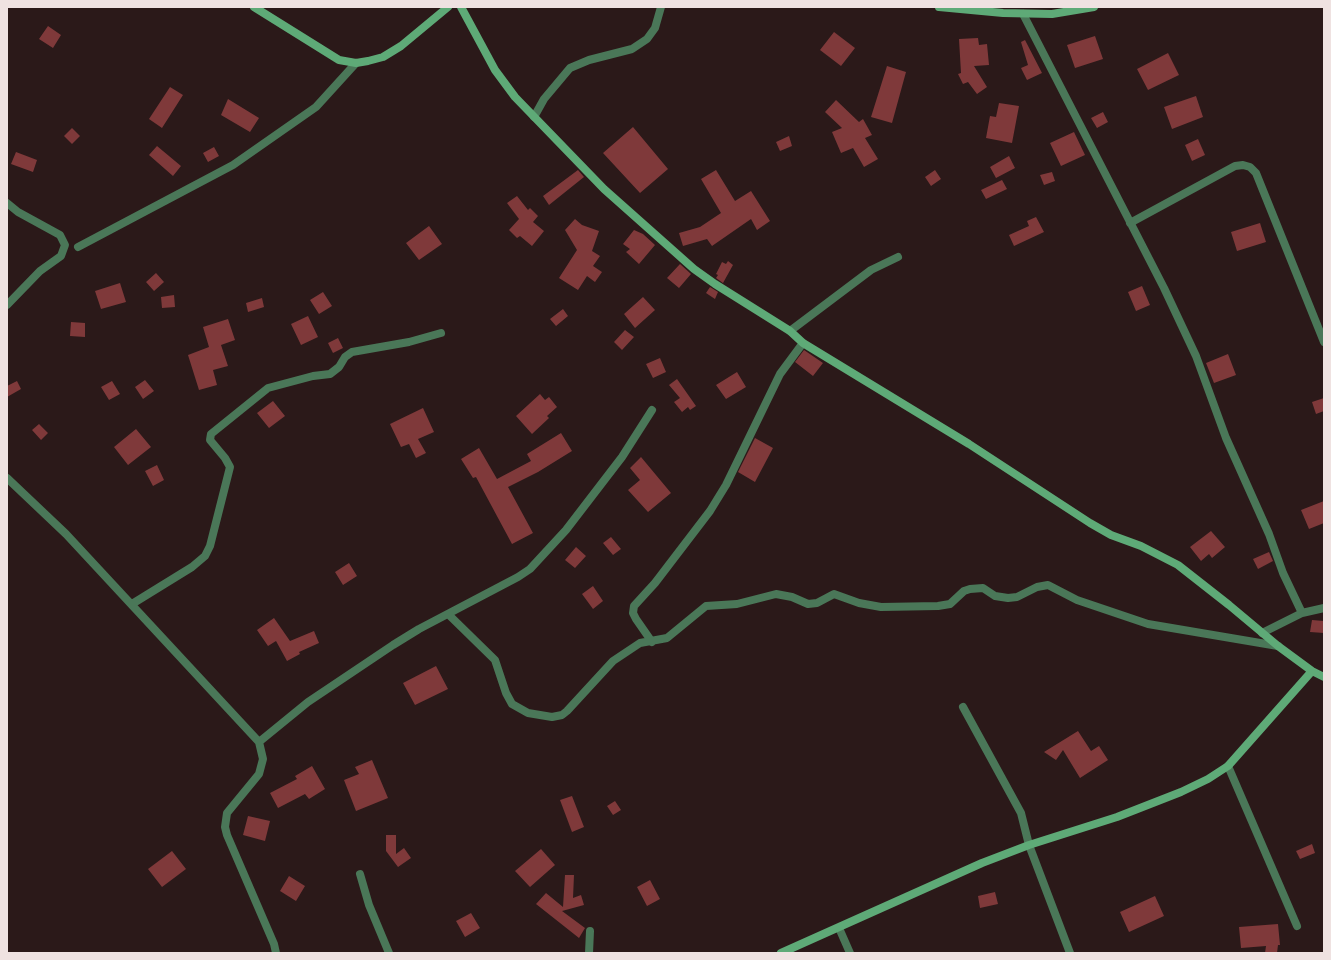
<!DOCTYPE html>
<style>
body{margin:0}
#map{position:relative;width:1331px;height:960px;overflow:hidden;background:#2b1919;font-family:Figtree,sans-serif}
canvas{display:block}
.frame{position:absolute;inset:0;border:8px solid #efe2e1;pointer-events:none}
</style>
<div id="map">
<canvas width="1331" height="960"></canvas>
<div class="frame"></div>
</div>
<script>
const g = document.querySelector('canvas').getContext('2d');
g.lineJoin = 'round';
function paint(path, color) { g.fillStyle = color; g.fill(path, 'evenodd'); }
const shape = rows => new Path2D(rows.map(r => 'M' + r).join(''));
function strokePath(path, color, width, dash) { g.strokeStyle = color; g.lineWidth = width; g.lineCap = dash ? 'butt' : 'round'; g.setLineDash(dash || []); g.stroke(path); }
const building = shape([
 [48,26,61,35,53,48,39,39],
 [834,32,855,48,841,66,820,50],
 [1095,36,1103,59,1075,68,1067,45],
 [978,38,979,45,987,44,989,65,974,66,987,87,977,94,968,82,963,84,958,74,961,73,959,39],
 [1025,40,1042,73,1027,80,1021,68,1028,65,1021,42],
 [1168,53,1179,75,1148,90,1137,69],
 [887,66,906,72,892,123,871,117],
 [170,87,183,95,162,128,149,119],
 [1196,96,1203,117,1172,129,1164,107],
 [228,99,259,118,250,132,221,115],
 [836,100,859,122,863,119,872,135,865,138,878,159,864,167,853,148,841,153,832,132,842,128,825,112],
 [999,103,1019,106,1012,143,986,138,990,116,996,117],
 [1103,112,1108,122,1097,128,1091,118],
 [633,127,668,169,640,193,603,153],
 [72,128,80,136,72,144,64,136],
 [1074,132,1085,155,1061,166,1050,143],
 [789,136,792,146,780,151,776,142],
 [1198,139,1205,155,1192,161,1185,145],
 [157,146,181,166,173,176,149,155],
 [214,147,219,156,208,162,203,153],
 [16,152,37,160,33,172,11,164],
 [1009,156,1015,168,996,178,990,167],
 [578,170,584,177,549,205,543,196],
 [716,170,735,201,751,191,770,221,757,230,751,219,712,246,707,239,683,246,679,233,700,227,721,213,701,179],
 [935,170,941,179,931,186,925,177],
 [1052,172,1055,181,1044,185,1040,175],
 [1002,180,1007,189,986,199,981,190],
 [517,196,528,210,530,208,538,216,533,222,544,231,532,246,520,236,517,238,509,230,519,219,507,203],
 [1036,217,1044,232,1014,246,1009,235,1029,226,1027,221],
 [575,219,582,225,599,231,592,251,600,256,593,266,602,272,595,282,587,276,578,290,559,278,577,250,565,230],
 [1260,223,1266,242,1237,251,1231,232],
 [429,226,442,244,419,260,406,243],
 [634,230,643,234,655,245,639,264,626,252,630,249,623,244],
 [728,261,733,265,723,283,716,278,718,275,716,274,722,262,726,264],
 [680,264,691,274,679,288,667,278],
 [156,273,164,282,154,291,146,282],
 [120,283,126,302,101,309,95,291],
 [1142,286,1150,305,1136,311,1128,292],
 [710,287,718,292,715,299,706,293],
 [323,292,332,306,319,314,310,300],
 [174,295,175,307,162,308,161,297],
 [643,297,655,310,635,328,624,314],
 [262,298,264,307,248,312,246,303],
 [563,309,568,316,556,326,550,319],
 [308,316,318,337,301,345,291,324],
 [228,319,235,340,221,345,228,366,213,370,217,385,199,390,188,355,209,347,203,327],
 [71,322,85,323,85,337,70,336],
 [625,330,634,337,622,350,614,342],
 [338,338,343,348,333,353,328,343],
 [804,350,823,363,813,376,795,362],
 [1228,354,1236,375,1214,383,1206,363],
 [660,358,666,372,653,378,646,364],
 [737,372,746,387,726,399,716,385],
 [677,379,696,406,690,410,688,407,682,412,674,402,680,398,669,385],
 [145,380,154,391,143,399,135,387],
 [17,381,21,389,7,397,7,386],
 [112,381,120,394,109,400,101,387],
 [540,394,545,400,549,397,557,407,547,416,549,418,532,434,516,416],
 [1324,398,1324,411,1316,414,1312,402],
 [273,401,285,416,269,428,257,413],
 [423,408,434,432,418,439,426,453,416,458,409,444,401,447,390,424],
 [39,424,48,433,41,440,32,430],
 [136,429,151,447,128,465,114,447],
 [561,433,572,451,538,472,508,487,533,533,512,544,476,477,473,478,461,459,479,448,497,479,531,461,527,454],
 [755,438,773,448,755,482,738,472],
 [641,457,671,493,648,512,628,490,640,480,630,468],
 [157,465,164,480,153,486,145,471],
 [1324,501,1324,523,1309,529,1301,510],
 [1211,531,1225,547,1212,558,1209,554,1201,561,1190,547],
 [611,537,621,549,613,555,603,543],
 [576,547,586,556,575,568,565,560],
 [1269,552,1273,561,1258,569,1253,559],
 [349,563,357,576,343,585,335,572],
 [593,586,603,601,593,609,582,594],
 [274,618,290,641,314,631,319,643,299,652,300,654,287,661,276,641,268,646,257,630],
 [1312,620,1324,621,1324,633,1310,632],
 [436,666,448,689,415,705,403,683],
 [1078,731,1091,751,1099,746,1108,760,1080,778,1063,750,1056,760,1044,752],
 [372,760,388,798,356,811,344,780,359,774,355,767],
 [312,766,325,789,309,799,305,794,278,808,270,793,297,779,295,776],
 [572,796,584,827,572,832,560,800],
 [615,801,621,810,613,815,607,806],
 [248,816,270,821,265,841,243,835],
 [386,835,396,835,396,854,404,848,411,858,398,867,386,851],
 [1312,844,1315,853,1300,859,1296,851],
 [541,849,555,865,530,887,515,871],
 [172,851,186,869,162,887,148,869],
 [565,875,574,875,573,898,581,895,584,905,562,911,585,928,579,938,536,904,546,893,563,907],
 [289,876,305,886,296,901,280,891],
 [650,880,660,899,647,906,637,887],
 [995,892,998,904,980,908,978,896],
 [1155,896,1164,916,1129,932,1120,912],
 [471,913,480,928,465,937,456,921],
 [1278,924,1280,945,1278,945,1277,953,1265,953,1266,946,1241,948,1239,927]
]);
const street = shape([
 [1023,14,1164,288,1196,356,1226,438,1269,534,1283,573,1302,613],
 [534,117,544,99,570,68,589,60,632,49,647,39,655,28,661,7],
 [7,203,18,212,60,235,65,245,61,256,40,271,7,305],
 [1130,223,1235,166,1243,165,1250,167,1256,173,1324,342],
 [78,247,233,165,316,107,356,63],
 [790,331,871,270,898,257],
 [7,478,66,534,259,742,263,759,259,774,227,813,225,827,227,835,274,944,276,953],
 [132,604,192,567,205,556,210,546,230,467,225,458,210,440,211,434,268,388,313,376,330,374,339,367,345,357,352,352,409,342,441,333],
 [448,614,495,660,506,693,512,704,528,713,552,717,562,715,567,711,613,661,640,643,667,638,706,606,737,604,776,594,792,597,808,604,817,603,834,594,859,603,881,607,938,606,950,604,964,591,970,589,983,588,995,596,1008,598,1017,597,1037,587,1048,585,1077,600,1148,624,1278,646],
 [1262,633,1302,613,1324,608],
 [652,642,636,619,633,613,634,606,655,583,710,511,726,485,780,374,803,343],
 [963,707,1021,813,1029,845,1070,953],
 [259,742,308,702,393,645,419,629,518,577,530,569,566,530,622,457,652,410],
 [1228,766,1297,926],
 [360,874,369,905,389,953],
 [839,928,850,953],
 [589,953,590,931]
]);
const secondary = shape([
 [254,7,339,60,356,63,368,61,383,57,401,46,448,7],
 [461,7,495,70,515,97,604,189,694,269,715,284,790,331,803,343,969,444,1090,523,1111,535,1141,546,1178,565,1229,605,1278,646,1312,671,1324,677],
 [939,7,1003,13,1052,14,1094,7],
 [781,953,982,863,1029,845,1117,817,1181,792,1208,779,1228,766,1312,671]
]);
paint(building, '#7f393a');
strokePath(street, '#4a7758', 8);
strokePath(secondary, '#5eaa77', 8);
</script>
